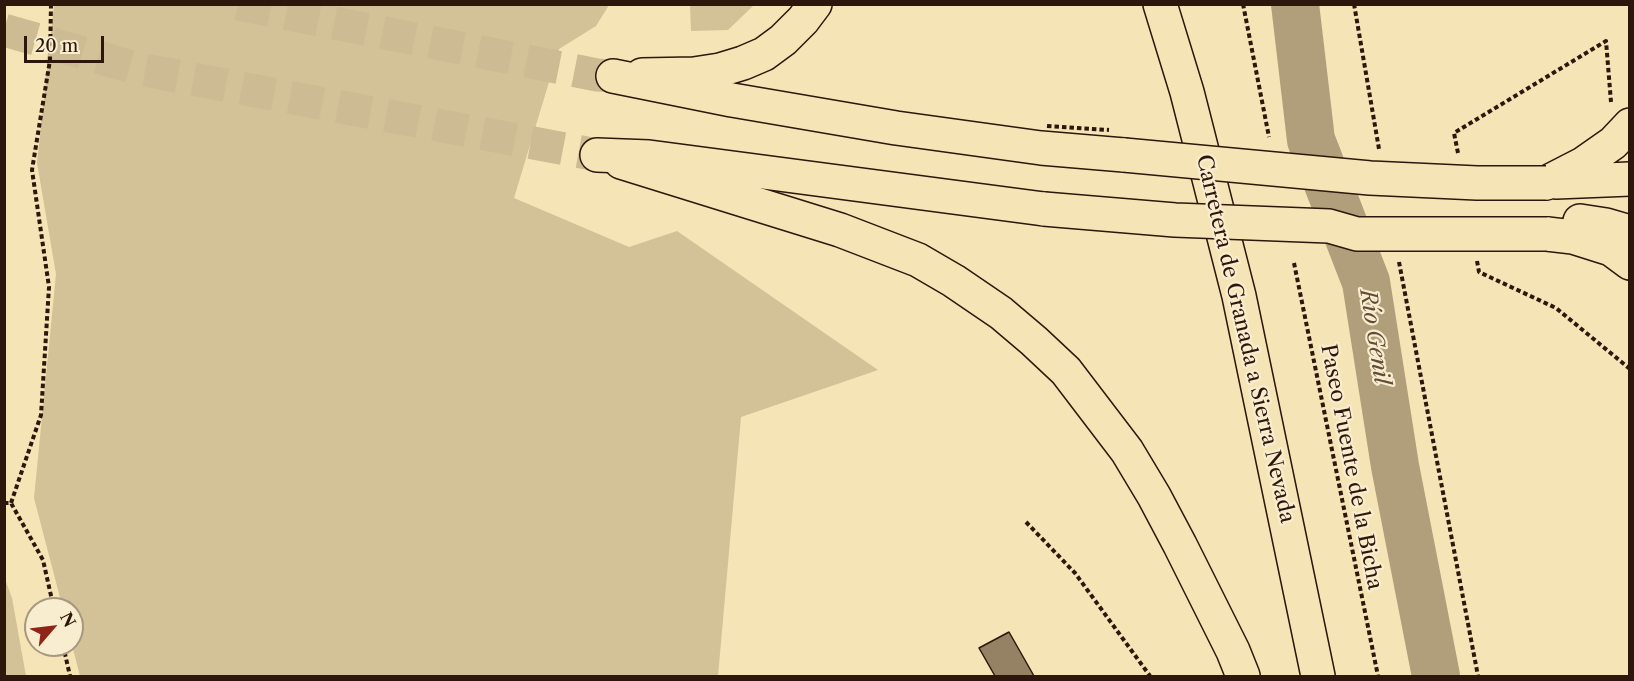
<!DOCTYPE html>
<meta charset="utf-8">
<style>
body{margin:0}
#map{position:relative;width:1634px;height:681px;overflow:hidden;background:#f5e4b5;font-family:"Libre Caslon Text",serif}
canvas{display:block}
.frame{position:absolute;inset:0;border:6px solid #2d160b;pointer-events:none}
.north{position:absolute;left:24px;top:597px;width:60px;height:60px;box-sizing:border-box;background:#f8edcf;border:2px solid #a79781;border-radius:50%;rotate:62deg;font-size:16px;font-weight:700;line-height:24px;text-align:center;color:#2d160b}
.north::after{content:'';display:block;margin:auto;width:21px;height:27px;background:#8f2418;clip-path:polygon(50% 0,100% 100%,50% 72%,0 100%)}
.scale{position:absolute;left:24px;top:36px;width:80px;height:27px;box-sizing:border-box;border:3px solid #2d160b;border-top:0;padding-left:8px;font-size:18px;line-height:21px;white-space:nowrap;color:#2d160b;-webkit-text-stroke:4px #f8edcf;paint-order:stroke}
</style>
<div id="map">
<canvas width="1634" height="681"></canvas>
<div class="frame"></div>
<div class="north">N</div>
<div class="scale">20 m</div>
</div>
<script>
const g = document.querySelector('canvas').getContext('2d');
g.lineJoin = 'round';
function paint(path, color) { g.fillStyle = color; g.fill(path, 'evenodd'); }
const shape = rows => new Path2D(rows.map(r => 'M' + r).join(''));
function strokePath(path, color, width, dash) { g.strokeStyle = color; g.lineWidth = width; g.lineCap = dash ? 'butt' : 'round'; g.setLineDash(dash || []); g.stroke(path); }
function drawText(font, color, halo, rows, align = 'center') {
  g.font = font + ' "Libre Caslon Text",serif'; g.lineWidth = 4.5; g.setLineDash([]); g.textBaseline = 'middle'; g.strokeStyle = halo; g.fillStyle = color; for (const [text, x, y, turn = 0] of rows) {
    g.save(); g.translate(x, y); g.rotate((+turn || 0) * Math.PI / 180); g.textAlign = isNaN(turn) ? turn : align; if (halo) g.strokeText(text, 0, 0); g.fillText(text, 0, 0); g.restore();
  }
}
const green = shape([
 [54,5,609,5,596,26,559,49,514,198,629,247,677,231,878,370,741,417,718,676,80,676,72,645,72,609,63,609,34,498,56,274,37,163],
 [690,5,690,4,754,5,728,30,691,31],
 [4,576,12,598,26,676,5,676]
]);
const river = shape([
 [1295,4,1311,140,1366,282,1395,466,1436,676]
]);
const building = shape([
 [1009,632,1034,676,995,676,979,648,1009,632]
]);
const highwayTunnel = shape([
 [238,4,597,75,613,76],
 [4,30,139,69,597,155]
]);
const path = shape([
 [1243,4,1269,137],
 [1354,4,1379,149],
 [1458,153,1454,133,1606,41,1611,102],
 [1477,261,1479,272,1556,308,1630,369],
 [1399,262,1478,676],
 [1294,263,1378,676],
 [4,503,11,503,43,560,54,609],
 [11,503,41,415,49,287,32,170,50,60,51,4],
 [1026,522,1075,573,1150,676],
 [63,645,70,676]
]);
const major = shape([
 [1160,4,1187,92,1239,296,1318,676],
 [642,75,694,74,720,70,743,63,764,54,783,40,803,20,815,4],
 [621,162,840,230,918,260,954,281,1001,313,1034,341,1066,371,1127,451,1154,496,1180,545,1233,651,1243,676]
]);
const highway = shape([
 [613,76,732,100,896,128,1041,148,1124,155],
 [597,155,649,157,1044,209],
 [1556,182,1630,179],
 [1546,183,1583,164,1613,143,1630,125],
 [1580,221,1606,225,1630,232],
 [1547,234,1573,237,1611,249,1630,263]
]);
const pathBridge = shape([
 [1047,126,1109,130]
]);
const highwayBridge = shape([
 [1124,155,1370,178,1477,183,1546,183],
 [1044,209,1175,220,1329,226,1357,234,1547,234]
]);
const streetNames = [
 ["Carretera de Granada a Sierra Nevada",1245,339,77],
 ["Paseo Fuente de la Bicha",1351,467,79]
];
const waterNames = [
 ["Río Genil",1374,337,81]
];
paint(green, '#d3c198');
strokePath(river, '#b19e7b', 48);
paint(building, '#958163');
strokePath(building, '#2d160b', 1.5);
strokePath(highwayTunnel, '#cdbb93', 33, [33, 16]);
strokePath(major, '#2d160b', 36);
strokePath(highway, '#2d160b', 36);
strokePath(path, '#2d160b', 4, [4.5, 3]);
strokePath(major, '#f5e4b5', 33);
strokePath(highway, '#f5e4b5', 33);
strokePath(highwayBridge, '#2d160b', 36, []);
strokePath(pathBridge, '#2d160b', 4, [4.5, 3]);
strokePath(highwayBridge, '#f5e4b5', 33);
drawText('21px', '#2d160b', '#f8edcf', streetNames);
drawText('italic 22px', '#624c38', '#f8edcf', waterNames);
</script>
